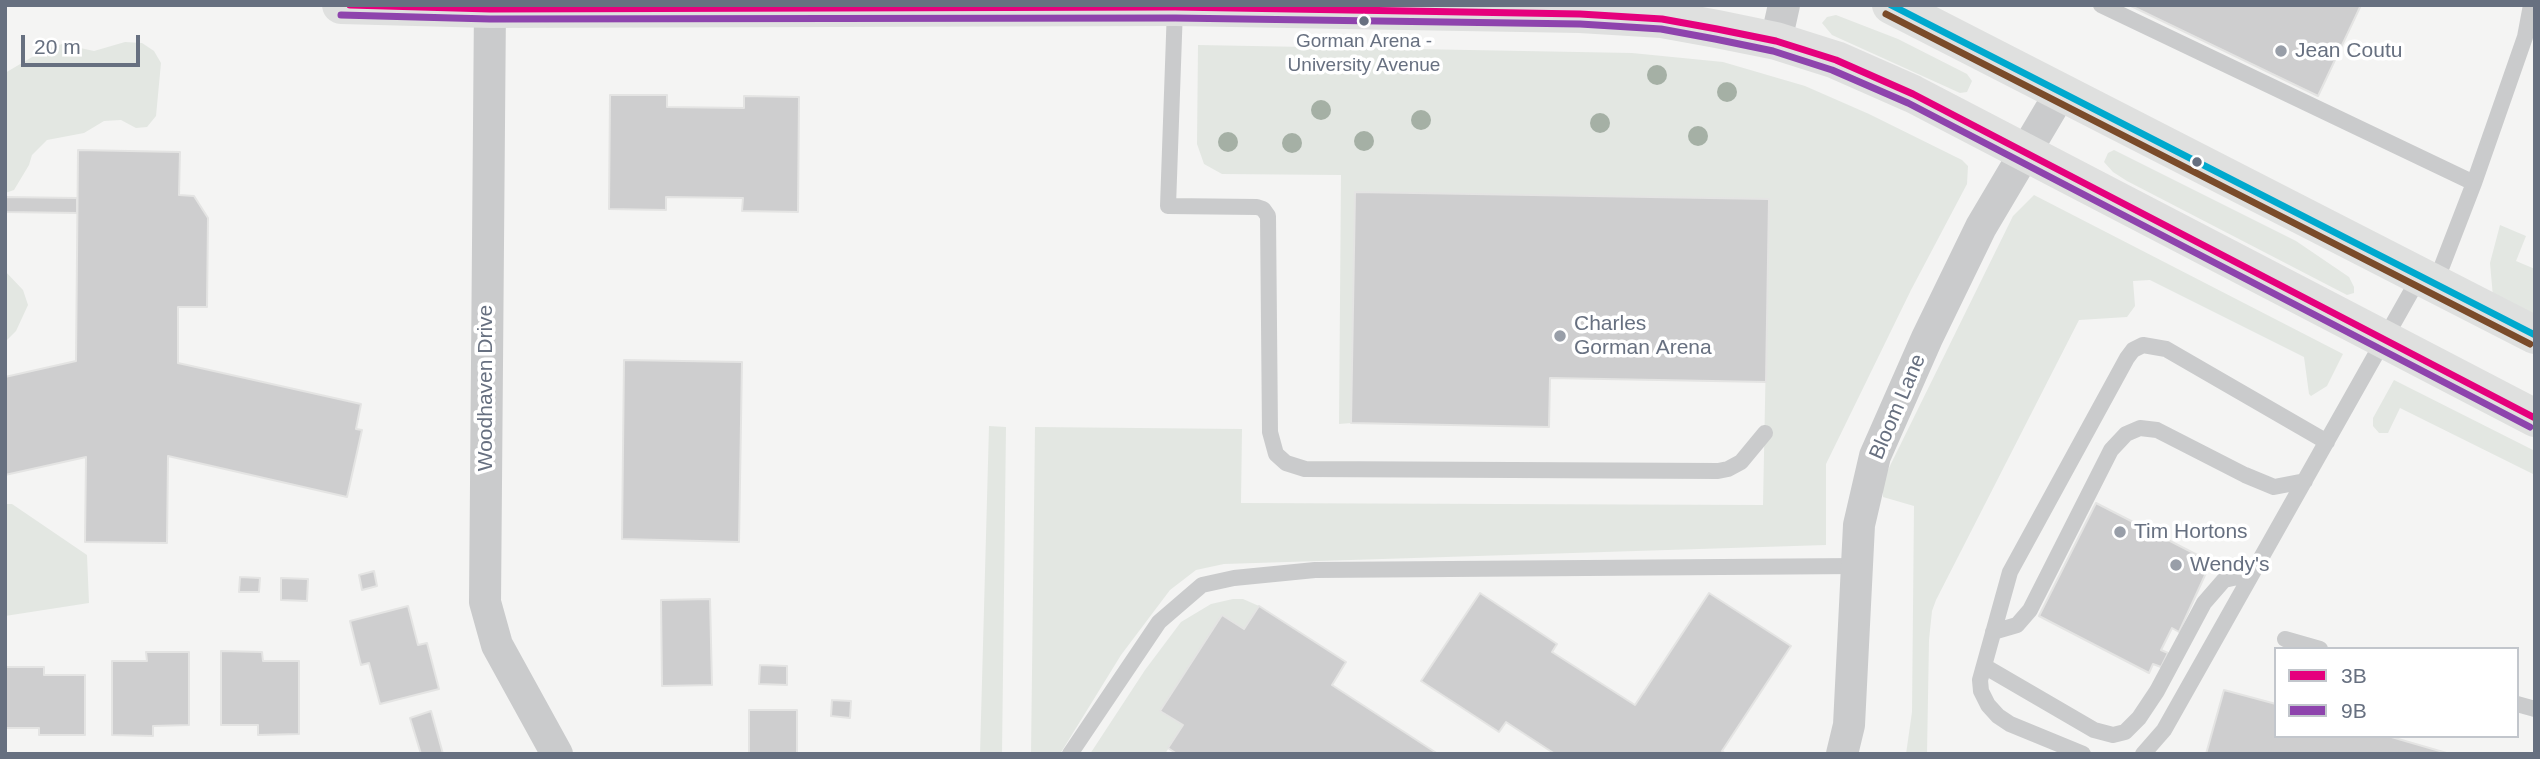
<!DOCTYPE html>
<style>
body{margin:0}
#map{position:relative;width:2540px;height:759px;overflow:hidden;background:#f4f4f3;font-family:Helvetica,sans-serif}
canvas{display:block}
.frame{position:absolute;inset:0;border:7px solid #677080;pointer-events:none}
.legend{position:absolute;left:2274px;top:647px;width:245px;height:91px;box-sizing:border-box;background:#fff;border:2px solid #c2c6cc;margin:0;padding:9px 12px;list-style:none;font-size:21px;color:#677080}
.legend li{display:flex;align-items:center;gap:14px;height:35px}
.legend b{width:35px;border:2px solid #c2c6cc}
.scale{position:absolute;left:21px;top:35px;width:119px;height:32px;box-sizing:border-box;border:4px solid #677080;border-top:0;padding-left:9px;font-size:21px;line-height:24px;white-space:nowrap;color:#677080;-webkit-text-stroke:5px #fff;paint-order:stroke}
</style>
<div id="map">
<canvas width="2540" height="759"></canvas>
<div class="frame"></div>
<ul class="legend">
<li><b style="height:9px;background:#e5007d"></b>3B</li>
<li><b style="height:9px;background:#8e44ad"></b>9B</li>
</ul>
<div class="scale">20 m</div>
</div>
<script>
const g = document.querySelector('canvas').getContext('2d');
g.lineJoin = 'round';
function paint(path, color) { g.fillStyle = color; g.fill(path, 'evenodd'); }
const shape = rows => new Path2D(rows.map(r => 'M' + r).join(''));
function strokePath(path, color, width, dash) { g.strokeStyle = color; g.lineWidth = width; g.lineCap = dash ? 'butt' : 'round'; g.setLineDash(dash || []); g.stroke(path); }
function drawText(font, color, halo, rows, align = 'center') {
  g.font = font + ' Helvetica,sans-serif'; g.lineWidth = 7; g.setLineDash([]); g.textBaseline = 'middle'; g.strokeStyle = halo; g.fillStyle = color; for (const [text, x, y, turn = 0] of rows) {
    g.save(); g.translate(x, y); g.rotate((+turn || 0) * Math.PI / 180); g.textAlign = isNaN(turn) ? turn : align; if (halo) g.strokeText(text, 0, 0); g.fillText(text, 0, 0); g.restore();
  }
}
const green = shape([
 [1836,15,1898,39,1967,74,1972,81,1967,92,1960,93,1832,35,1822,23,1827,17],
 [125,42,142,43,154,51,161,63,156,116,147,127,136,128,121,120,104,121,84,133,47,140,32,155,29,165,14,190,5,193,5,73,44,50,62,44,94,51],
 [1198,45,1632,53,1723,62,1805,86,1869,114,1962,160,1968,166,1967,184,1911,290,1826,464,1826,545,1224,564,1196,570,1170,590,1121,655,1060,754,1031,754,1035,427,1242,429,1241,503,1763,505,1769,200,1355,192,1351,423,1339,424,1341,175,1222,174,1204,164,1197,144],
 [2114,150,2296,241,2349,277,2354,287,2354,293,2347,295,2127,181,2113,172,2104,162,2108,153],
 [2034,195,2343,354,2327,386,2311,396,2309,394,2304,357,2150,280,2133,281,2135,306,2127,317,2079,320,1936,600,1932,611,1929,640,1927,754,1906,754,1912,712,1914,506,1883,497,1883,480,2013,216],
 [2500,225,2526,236,2516,261,2535,269,2535,323,2493,297,2490,263],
 [5,271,23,290,28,305,16,331,5,342],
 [2394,380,2535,451,2535,475,2400,408,2388,433,2379,433,2373,426,2373,418],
 [989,426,1006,427,1002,754,980,754],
 [5,504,12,504,87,555,89,603,5,616],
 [1233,599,1243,599,1259,606,1244,629,1222,615,1160,711,1183,725,1165,754,1090,754,1145,670,1181,622,1211,604]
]);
const building = shape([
 [2129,5,2361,5,2318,96,2129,5],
 [610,95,667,95,667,107,744,108,744,96,799,97,798,212,742,211,743,198,666,197,666,210,609,209,610,95],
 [78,150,180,152,179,195,194,196,208,218,207,307,178,307,178,363,361,404,356,429,362,430,347,497,168,456,167,543,85,542,86,457,5,475,5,377,76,361,78,150],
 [1355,192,1769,199,1766,382,1550,378,1549,427,1351,423,1355,192],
 [5,197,77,198,77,213,5,212,5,197],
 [624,360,742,362,739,542,622,539,624,360],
 [2096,503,2211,562,2179,632,2172,628,2161,650,2168,653,2161,667,2153,664,2149,673,2039,616,2096,503],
 [374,571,377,586,362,590,359,575,374,571],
 [240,577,260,578,259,592,239,592,240,577],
 [281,578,308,579,307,601,281,600,281,578],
 [1480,593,1557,644,1552,652,1635,705,1709,593,1791,646,1722,751,1726,754,1555,754,1506,722,1499,732,1421,681,1480,593],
 [710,599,712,685,662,686,661,600,710,599],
 [408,606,418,645,427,643,439,689,380,704,369,663,361,665,350,621,408,606],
 [1259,606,1346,662,1332,685,1438,754,1177,754,1168,748,1183,725,1160,711,1222,615,1244,629,1259,606],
 [221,651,262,652,263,661,299,661,299,734,258,735,258,725,221,725,221,651],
 [146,652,189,652,189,725,153,726,153,736,112,735,112,661,147,661,146,652],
 [760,665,787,666,787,685,759,684,760,665],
 [5,667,44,667,44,675,85,675,85,735,39,735,39,728,5,728,5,667],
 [2224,690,2276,704,2276,736,2388,736,2450,754,2206,754,2224,690],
 [832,700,851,701,850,718,831,716,832,700],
 [749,710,797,710,797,754,749,754,749,710],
 [431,711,443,754,421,754,410,718,431,711]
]);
const lane = shape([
 [2101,5,2474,183],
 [1175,8,1168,206,1257,207,1263,209,1268,216,1270,432,1276,454,1286,463,1305,469,1718,471,1728,469,1741,462,1765,433],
 [2435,284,2474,183,2525,37,2531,5],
 [1993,632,2017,625,2030,610,2111,450,2126,434,2140,428,2157,430,2245,475,2274,487,2305,481],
 [2285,639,2320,649],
 [1984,666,2094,730,2113,735,2125,732,2139,718,2157,691,2204,603,2224,580,2252,574],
 [2517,704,2535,709],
 [1070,754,1159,622,1202,585,1234,578,1315,570,1857,566],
 [2083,754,2010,724,1998,716,1988,705,1981,691,1980,680,2010,572,2127,358,2133,350,2143,345,2166,349,2327,442],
 [2143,754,2164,730,2420,276]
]);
const street = shape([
 [490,5,485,602,497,645,557,754],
 [1776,41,1784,5],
 [1842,754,1849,725,1859,525,1875,456,1927,338,1981,227,2061,92]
]);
const secondary = shape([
 [341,5,490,9,1175,7,1345,10,1580,14,1662,19,1717,29,1776,41,1836,60,1913,94,2535,418],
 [1891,5,2535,335]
]);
const bus1 = shape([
 [350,5,490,9,1175,7,1580,14,1662,19,1717,29,1776,41,1836,60,1913,94,2535,418]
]);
const bus2 = shape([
 [341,15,490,19,1175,18,1580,24,1661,29,1715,39,1773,51,1832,70,1908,103,2530,427]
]);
const bus3 = shape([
 [1891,5,2535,335]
]);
const bus4 = shape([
 [1886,14,2530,344]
]);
const trees = [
 [1657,75],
 [1727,92],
 [1321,110],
 [1421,120],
 [1600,123],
 [1698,136],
 [1364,141],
 [1228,142],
 [1292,143]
];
const markers = [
 [1364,21,6,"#677080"],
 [2281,51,7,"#989ea8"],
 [2197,162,6,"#677080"],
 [1560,336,7,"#989ea8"],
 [2120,532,7,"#989ea8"],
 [2176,565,7,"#989ea8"]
];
const busNames = [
 ["Gorman Arena -",1364,42],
 ["University Avenue",1364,66]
];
const poiNames = [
 ["Jean Coutu",2295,51],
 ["Charles",1574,324],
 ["Gorman Arena",1574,348],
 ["Tim Hortons",2134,532],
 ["Wendy's",2190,565]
];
const streetNames = [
 ["Woodhaven Drive",486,388,-90],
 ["Bloom Lane",1898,407,-67]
];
paint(green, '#e3e7e2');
paint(building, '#cececf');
strokePath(building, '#e4e4e3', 2);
strokePath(lane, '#cacbcc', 16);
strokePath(street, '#cacbcc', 32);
strokePath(secondary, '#dfe0df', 38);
strokePath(bus1, '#e5007d', 7);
strokePath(bus2, '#8e44ad', 7);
strokePath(bus3, '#00a9ce', 7);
strokePath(bus4, '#7a4b2a', 7);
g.fillStyle = '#a5b0a5';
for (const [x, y] of trees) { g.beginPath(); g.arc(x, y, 10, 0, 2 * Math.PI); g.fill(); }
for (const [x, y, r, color] of markers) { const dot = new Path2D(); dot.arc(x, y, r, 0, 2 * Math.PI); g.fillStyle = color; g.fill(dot); strokePath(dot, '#fff', 2.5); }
drawText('19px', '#677080', '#fff', busNames);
drawText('21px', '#677080', '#fff', poiNames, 'left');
drawText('21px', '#677080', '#fff', streetNames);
</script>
